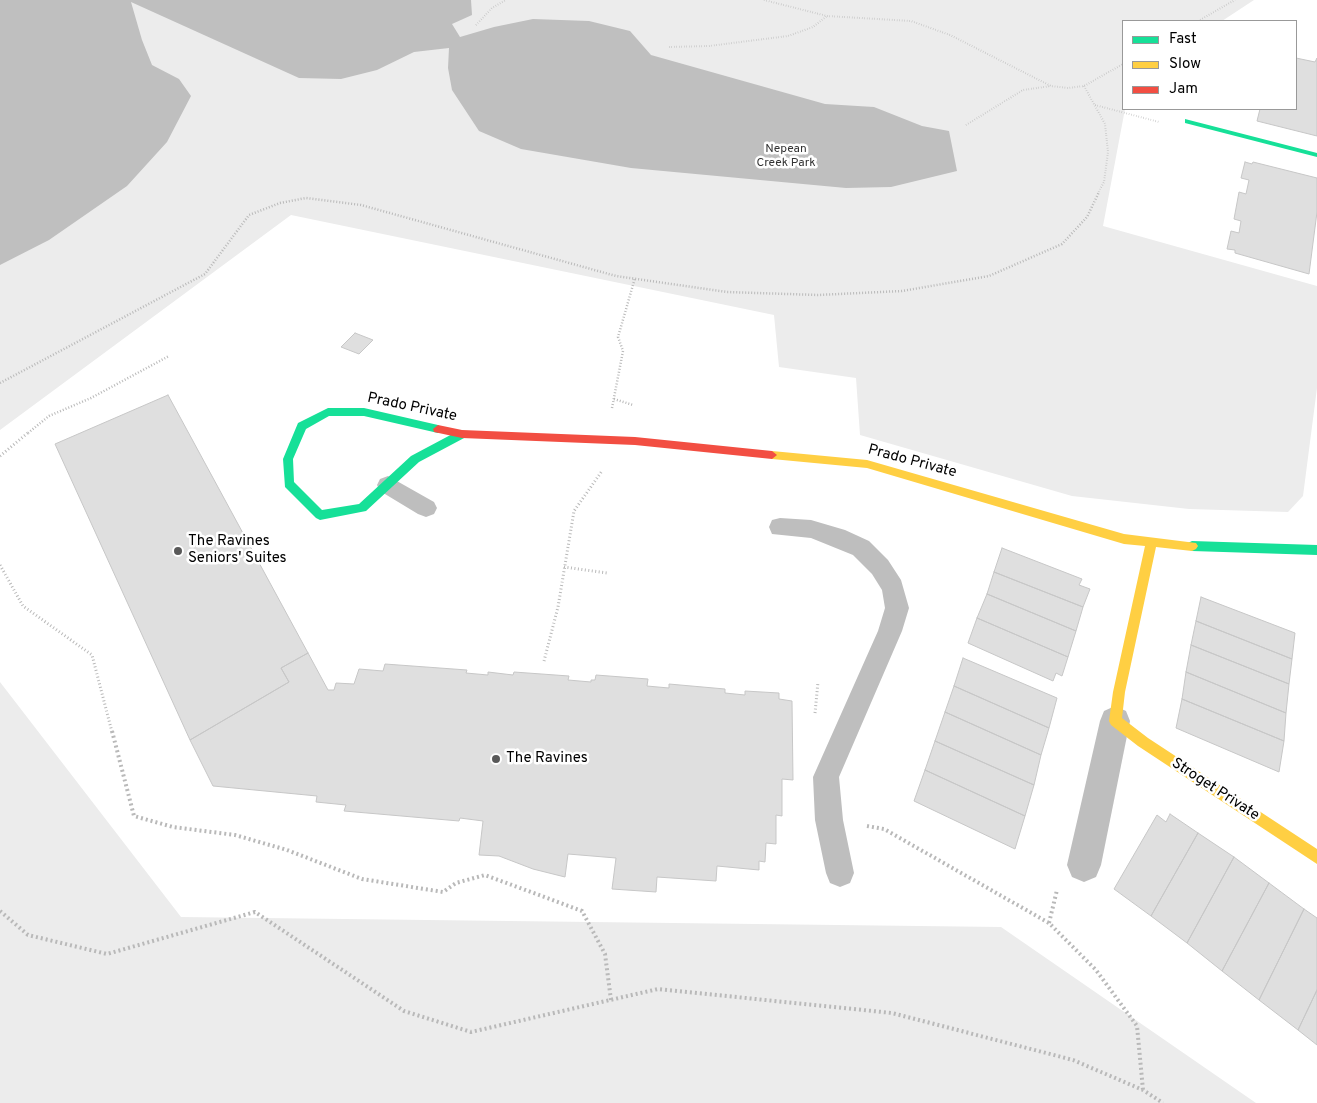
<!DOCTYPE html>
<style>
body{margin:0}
#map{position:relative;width:1317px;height:1103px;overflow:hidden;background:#fff;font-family:Overpass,sans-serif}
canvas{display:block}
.legend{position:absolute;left:1122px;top:20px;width:175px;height:90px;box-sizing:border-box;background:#fff;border:1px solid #999;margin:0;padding:6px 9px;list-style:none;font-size:15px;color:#000}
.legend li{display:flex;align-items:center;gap:10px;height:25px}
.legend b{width:25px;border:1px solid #999}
</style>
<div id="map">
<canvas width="1317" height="1103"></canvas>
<ul class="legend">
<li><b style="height:6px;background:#16e098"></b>Fast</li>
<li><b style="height:6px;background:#ffcf43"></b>Slow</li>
<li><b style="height:6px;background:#f24e42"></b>Jam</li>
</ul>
</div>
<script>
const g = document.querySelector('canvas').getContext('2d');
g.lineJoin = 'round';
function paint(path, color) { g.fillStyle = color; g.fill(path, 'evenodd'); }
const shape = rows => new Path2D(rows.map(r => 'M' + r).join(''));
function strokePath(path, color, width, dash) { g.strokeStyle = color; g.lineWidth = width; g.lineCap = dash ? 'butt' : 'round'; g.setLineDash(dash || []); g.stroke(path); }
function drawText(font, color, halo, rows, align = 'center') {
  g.font = font + ' Overpass,sans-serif'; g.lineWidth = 5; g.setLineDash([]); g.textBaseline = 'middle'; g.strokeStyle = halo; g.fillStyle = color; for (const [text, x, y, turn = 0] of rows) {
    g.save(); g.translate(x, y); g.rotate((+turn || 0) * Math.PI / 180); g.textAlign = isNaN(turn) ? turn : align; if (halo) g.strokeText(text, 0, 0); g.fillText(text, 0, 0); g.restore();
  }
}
const green = shape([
 [0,0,1254,0,1222,21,1123,21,1125,109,1103,226,1317,286,1317,388,1303,496,1288,512,1189,509,1072,496,860,435,856,378,779,367,774,315,291,215,0,430],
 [0,682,181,917,1001,927,1256,1103,0,1103]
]);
const water = shape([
 [0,0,471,0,472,15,452,24,460,37,494,27,533,19,589,21,630,31,651,55,825,104,874,107,922,126,949,131,957,171,891,187,846,188,631,168,521,149,479,131,452,90,448,68,449,48,414,52,377,70,341,79,299,78,131,2,142,40,152,65,179,79,191,96,167,142,127,186,49,240,0,265]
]);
const building = shape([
 [1296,58,1315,62,1317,58,1317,136,1257,121,1260,109,1296,109,1296,58],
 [1245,162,1252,164,1253,162,1317,178,1317,212,1309,274,1235,253,1235,250,1227,249,1231,231,1239,233,1241,221,1234,219,1239,192,1246,194,1249,180,1241,178,1245,162],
 [355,333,373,340,359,354,341,347,355,333],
 [168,395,308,653,281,668,289,682,190,740,55,444,168,395],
 [1002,548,1082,579,1079,585,1090,589,1083,607,994,572,1002,548],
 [994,572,1083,607,1076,631,987,594,994,572],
 [987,594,1076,631,1068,657,977,618,987,594],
 [1201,597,1295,633,1292,659,1196,621,1201,597],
 [977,618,1068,657,1062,676,1056,673,1053,681,968,643,977,618],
 [1196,621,1292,659,1289,684,1191,645,1196,621],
 [1191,645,1289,684,1286,713,1186,672,1191,645],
 [308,653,328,690,334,690,336,683,354,684,359,669,383,671,385,664,467,670,466,673,488,675,488,672,513,675,514,672,569,676,568,680,591,682,591,680,595,680,596,675,648,679,647,686,669,688,669,684,725,689,725,693,745,695,745,691,779,693,779,699,792,701,793,780,782,779,782,816,776,815,776,844,766,843,765,862,759,861,759,870,717,866,716,881,657,877,656,892,612,889,616,858,568,854,565,877,533,869,499,856,479,855,483,821,460,818,459,821,344,811,346,805,316,802,317,796,213,786,190,740,289,682,281,668,308,653],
 [963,658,1057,698,1049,728,954,686,963,658],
 [1186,672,1286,713,1284,741,1182,699,1186,672],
 [954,686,1049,728,1041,755,945,712,954,686],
 [1182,699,1284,741,1279,772,1176,728,1182,699],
 [945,712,1041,755,1034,785,935,741,945,712],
 [935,741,1034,785,1025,816,925,770,935,741],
 [925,770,1025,816,1015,849,914,801,925,770],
 [1170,814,1198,833,1151,916,1114,889,1157,815,1166,822,1170,814],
 [1198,833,1234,857,1187,943,1151,916,1198,833],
 [1234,857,1269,883,1222,971,1187,943,1234,857],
 [1269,883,1304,909,1259,1000,1222,971,1269,883],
 [1304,909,1317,918,1317,990,1298,1030,1259,1000,1304,909],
 [1317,990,1317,1045,1298,1030,1317,990]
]);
const pathFar3 = shape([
 [764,0,827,16,911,21,950,35,1051,86,1068,88,1084,86,1123,64],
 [1198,21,1235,0],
 [476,25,492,8,506,0],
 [669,47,709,46,788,36,813,27,827,16],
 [1084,86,1105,124,1108,152,1104,182,1098,193],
 [1095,105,1159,122],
 [966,125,1023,90,1051,86]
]);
const pathFar2 = shape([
 [0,383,205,274,249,215,280,203,306,198,361,205,616,276,727,292,818,295,902,291,989,276,1062,244,1087,217,1099,192],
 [614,399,633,405],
 [612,408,623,351,618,337,635,278],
 [28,433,49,416,91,398,169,356]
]);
const pathFar1 = shape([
 [0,456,29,432],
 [0,565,23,606,92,655,112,732],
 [564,567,607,573],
 [544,661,558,607,574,511,602,471],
 [815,713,818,682]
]);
const path = shape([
 [112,731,134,816,173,827,235,835,287,850,362,879,443,892,456,883,485,875,582,911,605,954,611,1000],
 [867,826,884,829,1049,923,1096,970,1137,1026,1143,1090],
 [0,911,28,935,107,954,255,912,404,1011,471,1032,658,989,892,1013,1073,1060,1143,1090,1163,1103],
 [1049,923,1057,890]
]);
const lane = shape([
 [388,476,434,502,437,508,434,514,426,517,418,514,380,491,377,485,380,479,388,476],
 [780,518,811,520,845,530,869,541,888,560,901,580,909,608,902,631,839,777,843,820,854,873,850,883,840,887,830,883,826,873,815,820,813,777,878,631,885,608,882,590,872,574,853,555,811,538,772,534,769,527,772,520,780,518]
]);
const street = shape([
 [1115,706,1126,711,1130,721,1101,865,1096,877,1084,882,1072,877,1067,865,1100,721,1104,711,1115,706]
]);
const fast = shape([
 [1185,119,1317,153,1317,157,1185,123,1185,119],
 [328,408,364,408,438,425,443,429,438,433,364,416,329,416,306,429,293,459,294,482,322,510,359,504,411,456,458,431,466,431,467,434,466,437,419,462,366,511,320,520,316,518,285,487,283,459,298,423,328,408],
 [1192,541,1317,545,1317,555,1192,551,1188,549,1186,546,1188,543,1192,541]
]);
const slow = shape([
 [772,451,867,460,1124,534,1196,543,1198,546,1196,549,1192,551,1156,547,1125,692,1122,718,1148,738,1317,849,1317,864,1138,746,1111,725,1109,721,1113,692,1145,546,1124,544,867,468,772,459,767,455,772,451]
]);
const jam = shape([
 [438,425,462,430,635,437,772,451,777,455,772,459,635,445,462,438,434,432,433,429,438,425]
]);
const markers = [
 [178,551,5,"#595959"],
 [496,759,5,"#595959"]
];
const farParknames = [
 ["Nepean",786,150],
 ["Creek Park",786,164]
];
const streetNames = [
 ["Prado Private",412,408,12],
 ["Prado Private",912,462,15],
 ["Stroget Private",1215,790,33]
];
const poiNames = [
 ["The Ravines",188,542],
 ["Seniors' Suites",188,559],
 ["The Ravines",506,759]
];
paint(green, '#ececec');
paint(water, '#bfbfbf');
paint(building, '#dfdfdf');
strokePath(building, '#c7c7c7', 1);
strokePath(pathFar3, '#b9b9b9', 2, [0.5, 2]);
strokePath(pathFar2, '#b9b9b9', 2.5, [1, 2]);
strokePath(pathFar1, '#b9b9b9', 3, [1, 2.5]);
strokePath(path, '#b9b9b9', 4, [2, 3]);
paint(lane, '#bebebe');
paint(street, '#bebebe');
paint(fast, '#16e098');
paint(slow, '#ffcf43');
paint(jam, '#f24e42');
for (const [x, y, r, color] of markers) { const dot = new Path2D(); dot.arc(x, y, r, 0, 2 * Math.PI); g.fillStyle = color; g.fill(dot); strokePath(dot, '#fff', 2); }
drawText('12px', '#333', '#fff', farParknames);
drawText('15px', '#000', '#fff', streetNames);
drawText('15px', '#000', '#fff', poiNames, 'left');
</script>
